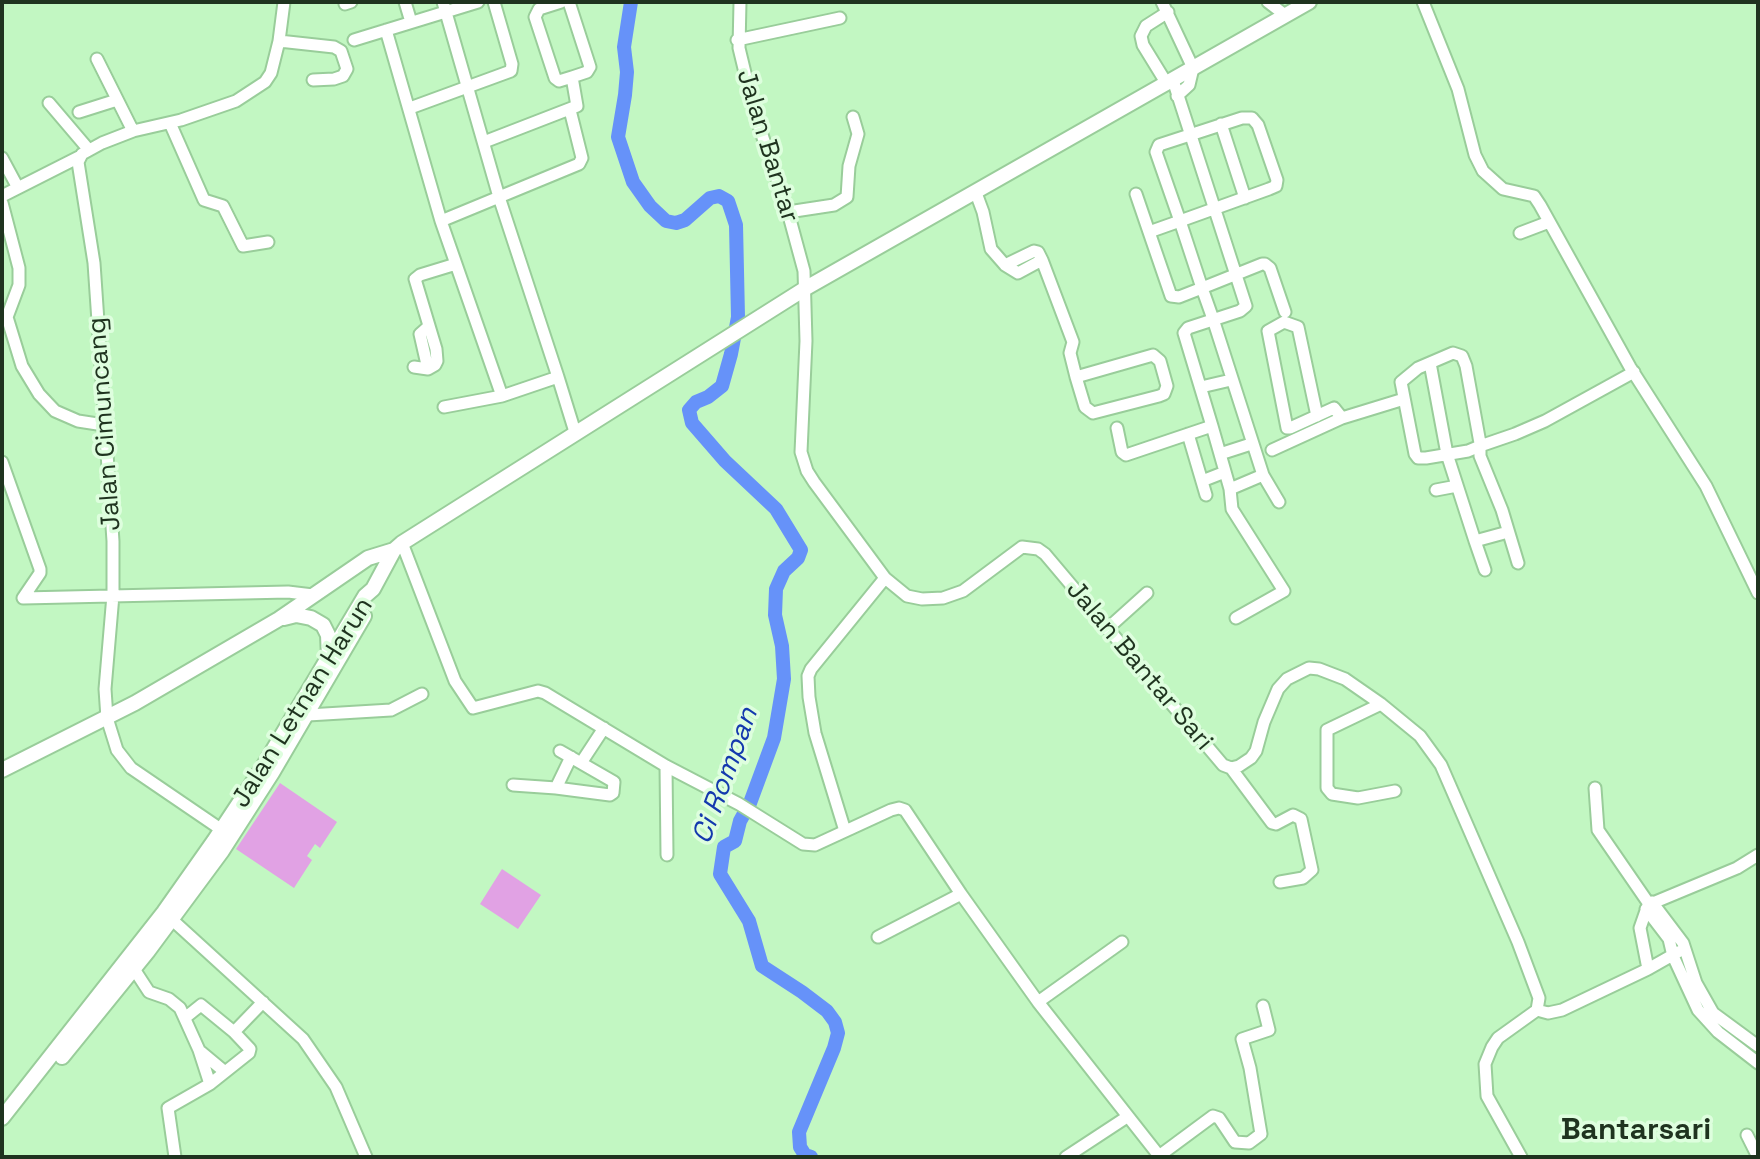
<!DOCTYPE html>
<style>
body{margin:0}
#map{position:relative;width:1760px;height:1159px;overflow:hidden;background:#c2f7c2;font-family:"Space Grotesk",sans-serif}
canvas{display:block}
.frame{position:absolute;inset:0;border:4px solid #1f331f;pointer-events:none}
</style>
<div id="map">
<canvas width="1760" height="1159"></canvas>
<div class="frame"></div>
</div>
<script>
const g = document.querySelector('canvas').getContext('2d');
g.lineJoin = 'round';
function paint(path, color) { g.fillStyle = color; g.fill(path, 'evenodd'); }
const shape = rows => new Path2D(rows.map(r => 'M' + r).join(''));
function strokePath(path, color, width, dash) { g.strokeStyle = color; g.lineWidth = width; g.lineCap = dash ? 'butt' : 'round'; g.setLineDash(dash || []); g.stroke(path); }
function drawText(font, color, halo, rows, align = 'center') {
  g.font = font + ' "Space Grotesk",sans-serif'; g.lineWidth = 7; g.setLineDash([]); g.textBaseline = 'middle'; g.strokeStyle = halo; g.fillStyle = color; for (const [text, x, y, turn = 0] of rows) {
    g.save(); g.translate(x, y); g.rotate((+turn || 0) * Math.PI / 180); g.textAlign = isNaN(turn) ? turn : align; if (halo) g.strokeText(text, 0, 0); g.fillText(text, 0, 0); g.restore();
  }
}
const green = shape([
 [280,783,337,822,320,848,315,844,307,856,312,860,294,888,236,849],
 [502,869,541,895,518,929,480,904]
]);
const river = shape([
 [631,2,624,47,627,72,625,95,618,137,633,182,650,206,666,221,676,223,685,220,710,198,719,196,728,201,736,225,738,317,731,354,722,386,708,397,696,402,689,410,692,423,725,461,776,509,801,550,798,558,784,571,776,589,775,615,782,646,784,679,774,738,750,803,740,821,735,841,724,847,720,874,749,921,762,966,802,992,827,1011,835,1022,838,1033,834,1048,799,1132,800,1147,805,1155,811,1157]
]);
const minor = shape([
 [405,2,411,22],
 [443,2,499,197,558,377,502,396,444,407],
 [561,2,539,9,535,17,555,78,559,81,572,77],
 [740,2,739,48,755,114,788,212,804,271,806,341,801,452,807,471,814,482,885,578,907,596,922,599,943,598,963,591,1022,547,1038,549,1045,554,1223,765,1231,768,1239,766,1251,758,1256,751,1264,722,1278,689,1287,679,1309,668,1319,669,1345,679,1381,704,1420,736,1441,765,1518,942,1539,998,1537,1010,1498,1038,1492,1047,1485,1064,1487,1096,1521,1157],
 [1162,2,1193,68,1189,85,1177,96],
 [1268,2,1285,15],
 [1423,2,1458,89,1475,155,1483,171,1503,189,1534,196,1540,205,1630,367,1706,486,1758,593],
 [345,4,351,2],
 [386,30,441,221],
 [354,40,478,2],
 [737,40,840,18],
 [279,41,334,47,341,51,347,69,343,76,334,79,313,80],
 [97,59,133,131],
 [1167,84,1143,45,1141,36,1146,26,1168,12],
 [49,103,89,150],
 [410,108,511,71,512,64,494,2],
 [79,112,117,100],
 [170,123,204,200,223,206,243,246,268,242],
 [1221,124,1245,198],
 [484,142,577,106,572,77,587,72,590,67,569,2],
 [2,158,17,186],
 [976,193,983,212,991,249,1005,265,1018,273,1042,260,1073,342,1070,353,1076,377,1153,355,1160,361,1167,386,1164,394,1159,396,1093,413,1085,407,1076,377],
 [1136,194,1149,232],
 [2,196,79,157],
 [2,203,19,268,19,285,7,317,22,366,39,394,55,411,78,421,104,425],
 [788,212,834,205,847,197,849,166,858,134,853,117],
 [1520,233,1549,222],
 [1005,265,1034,251,1038,252,1042,260],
 [1430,363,1447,454,1475,541,1508,532],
 [414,367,428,369,435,365,437,361,436,349,415,279,420,275,456,264],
 [428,369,420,334,429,326],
 [558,377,575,432],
 [1201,387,1231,380],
 [502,396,441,221,579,164,582,158,570,110],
 [1317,416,1298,327,1284,322,1268,331,1287,428,1290,428,1334,408,1342,418,1404,399],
 [1212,426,1220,454,1251,444],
 [1117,428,1122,452,1126,455,1212,426,1184,333,1188,328,1240,311,1246,306,1173,80],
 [1188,434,1206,495],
 [1272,450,1342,418],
 [1220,454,1230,489,1232,509,1284,591,1236,618],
 [2,462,40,569,40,573,23,598],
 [1263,475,1279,502],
 [1202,481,1225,472],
 [1230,489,1263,475,1213,319,1202,288,1180,221,1269,189,1276,186,1277,180,1258,125,1252,118,1242,118,1159,145,1156,152,1180,221,1149,232,1171,296,1179,297,1202,288,1262,264,1265,264,1270,268,1285,312],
 [1436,490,1457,486],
 [1475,541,1485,570],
 [402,543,455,681,473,708,538,691,545,693,666,766,739,804,803,844,815,845,891,810,899,808,905,810,961,894,1038,1002,1160,1157],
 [1518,563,1502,510,1480,456,1480,443,1466,366,1462,356,1453,353,1418,368,1401,382,1415,454,1418,458,1426,458,1468,451,1480,446,1515,434,1545,421,1634,372],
 [23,598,288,592,313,595],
 [1107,629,1147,593],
 [1381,704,1327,730,1327,788,1332,794,1358,798,1395,791],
 [308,715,391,710,422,694],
 [560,751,581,763,604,728],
 [666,766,667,855],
 [1231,768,1272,823,1276,824,1293,815,1301,819,1312,870,1303,878,1280,882],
 [513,785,556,788,571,757],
 [556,788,610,795,613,793,614,782,581,763],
 [1595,788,1598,830,1649,904],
 [222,830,131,768,117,750,107,718,105,689,113,595,113,541,94,263,78,162,82,154,102,143,133,131,181,120,236,101,265,82,271,73,279,41,284,2],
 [845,831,815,733,809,697,808,676,811,669,885,578],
 [1652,902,1683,943,1696,983,1713,1013,1758,1046],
 [1646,909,1669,939,1673,956,1698,1010,1718,1032,1758,1063],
 [168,916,303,1039,336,1087,366,1157],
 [878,937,961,894],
 [134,969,149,992,169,999,180,1008,199,1050,210,1084,168,1108,175,1157],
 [1648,969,1678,952],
 [1038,1002,1122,942],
 [1537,1010,1548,1013,1562,1010,1648,969,1640,928,1648,905,1737,868,1758,855],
 [186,1017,201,1005,234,1032],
 [201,1052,225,1072],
 [210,1084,249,1053,250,1049,234,1032,263,1002],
 [1747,1135,1758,1157],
 [1159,1156,1213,1116,1219,1118,1235,1142,1249,1143,1261,1134,1250,1068,1242,1039,1269,1030,1263,1006],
 [1066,1157,1127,1117]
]);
const major = shape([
 [284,618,296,615,311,618,323,625,328,635,329,658],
 [2,770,135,703,279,619,368,558,394,550],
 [62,1057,148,951,222,851,272,773,364,616],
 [2,1118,164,912,214,841,263,767,365,596,373,589,394,550,402,543,806,288,1309,2]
]);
const streetNames = [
 ["Jalan Bantar",767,146,73],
 ["Jalan Cimuncang",105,424,-94],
 ["Jalan Bantar Sari",1139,666,50],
 ["Jalan Letnan Harun",303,703,-58]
];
const waterNames = [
 ["Ci Rompan",726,776,-70]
];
const quarterNames = [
 ["Bantarsari",1636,1131]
];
paint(green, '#e1a2e4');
strokePath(river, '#6692f9', 14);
strokePath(minor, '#99cd9a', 15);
strokePath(major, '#99cd9a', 18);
strokePath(minor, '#fff', 11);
strokePath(major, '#fff', 14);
drawText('26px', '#1f331f', '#defede', streetNames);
drawText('italic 28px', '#1439ae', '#defede', waterNames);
drawText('bold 30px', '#1f331f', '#defede', quarterNames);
</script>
